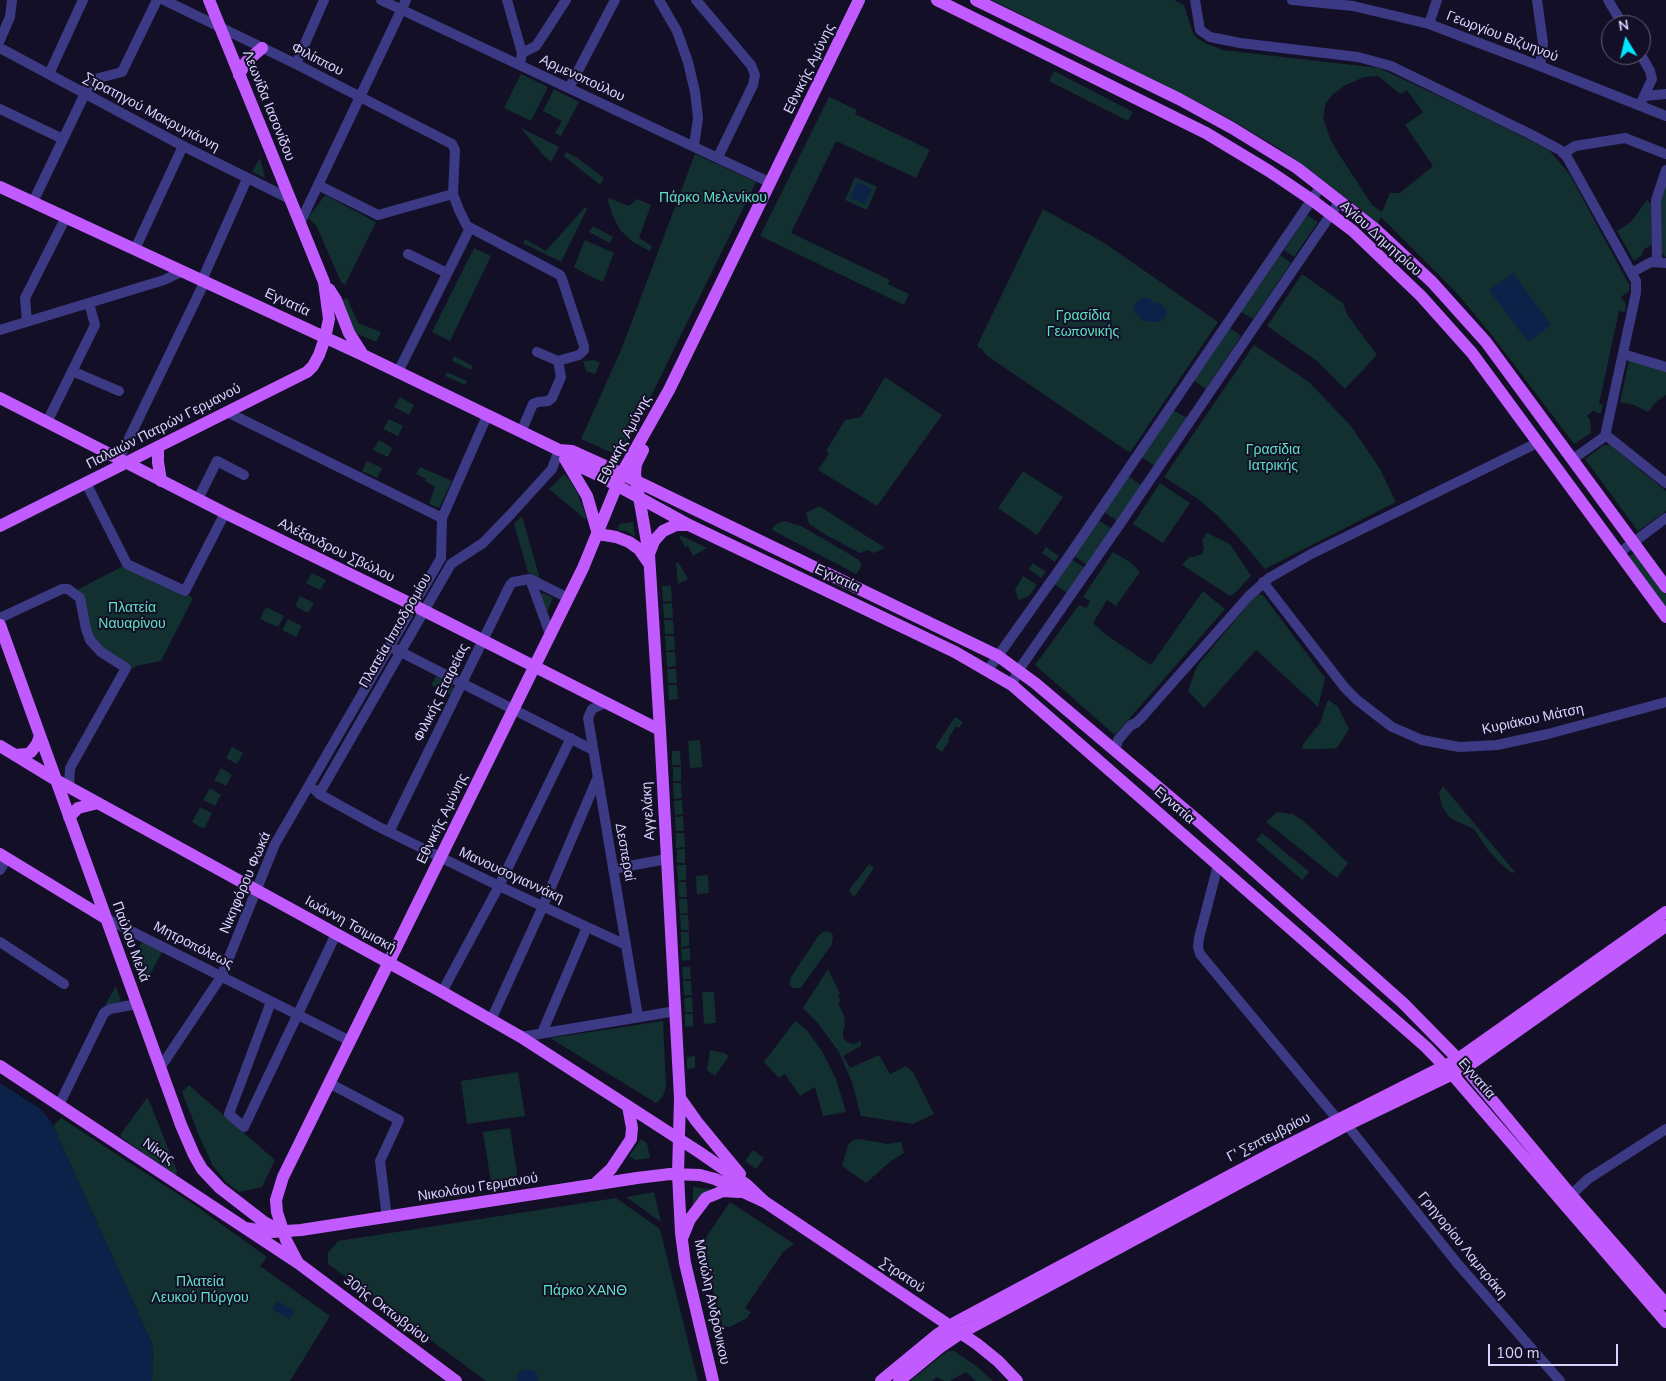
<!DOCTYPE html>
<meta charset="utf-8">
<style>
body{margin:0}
#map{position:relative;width:1666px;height:1381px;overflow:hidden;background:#130f26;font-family:"Nunito Sans",sans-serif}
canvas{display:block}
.north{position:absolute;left:1601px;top:15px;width:50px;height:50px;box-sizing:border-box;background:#130f26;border:1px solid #625e7d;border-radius:50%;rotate:351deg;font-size:14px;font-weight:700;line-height:20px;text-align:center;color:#d9d4ff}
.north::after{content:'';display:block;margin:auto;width:18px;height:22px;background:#00e5ff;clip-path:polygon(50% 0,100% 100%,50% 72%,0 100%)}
.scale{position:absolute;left:1488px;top:1344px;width:130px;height:22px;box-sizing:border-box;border:2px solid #d9d4ff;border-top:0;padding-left:6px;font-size:15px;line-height:18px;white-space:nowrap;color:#d9d4ff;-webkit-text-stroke:4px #130f26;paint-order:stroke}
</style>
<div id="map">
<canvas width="1666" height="1381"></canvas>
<div class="north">N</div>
<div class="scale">100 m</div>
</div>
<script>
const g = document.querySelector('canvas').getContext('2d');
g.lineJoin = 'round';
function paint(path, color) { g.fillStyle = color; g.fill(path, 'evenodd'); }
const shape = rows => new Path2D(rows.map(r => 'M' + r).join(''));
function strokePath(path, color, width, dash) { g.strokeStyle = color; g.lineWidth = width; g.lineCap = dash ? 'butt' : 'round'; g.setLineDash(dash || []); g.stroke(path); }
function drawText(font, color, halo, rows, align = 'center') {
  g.font = font + ' "Nunito Sans",sans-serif'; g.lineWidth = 4; g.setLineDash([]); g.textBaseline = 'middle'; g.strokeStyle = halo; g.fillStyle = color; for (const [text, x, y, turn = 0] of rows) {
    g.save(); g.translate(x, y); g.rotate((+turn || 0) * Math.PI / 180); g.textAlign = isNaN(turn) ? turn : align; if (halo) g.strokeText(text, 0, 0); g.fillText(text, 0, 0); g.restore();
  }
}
const green = shape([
 [992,0,1174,0,1184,5,1193,33,1197,38,1207,44,1223,50,1379,68,1469,110,1549,150,1570,175,1630,286,1629,291,1621,297,1626,304,1625,312,1619,311,1599,404,1603,405,1601,413,1597,413,1594,410,1587,416,1590,419,1591,433,1574,444,1491,334,1454,290,1381,217,1378,223,1313,173,1280,149,1228,118],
 [1378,76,1400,94,1407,90,1422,111,1422,113,1405,125,1433,166,1400,193,1390,193,1382,212,1372,205,1337,151,1330,138,1323,118,1326,103,1332,95,1344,86,1364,77],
 [1054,71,1133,112,1128,121,1049,81],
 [521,74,548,87,531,121,504,108],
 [554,89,579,102,561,136,555,133,562,121,543,111],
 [829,97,857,110,855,114,930,150,916,178,836,141,791,233,890,280,888,284,909,294,904,305,760,236],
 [521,128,559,147,551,162,543,155],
 [566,152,576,157,604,178,600,185,564,156],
 [695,154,756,182,625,449,621,455,619,456,581,439,621,350],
 [260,158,265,178,252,172],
 [855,177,877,187,867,210,845,200],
 [1665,186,1666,187,1666,257,1662,254,1659,204],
 [325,195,376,222,345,285,341,282,316,225,308,218],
 [609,198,629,206,637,199,651,205,639,238,652,246,650,251,633,242,620,230,612,214,608,201],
 [1647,200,1651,204,1652,245,1644,249,1642,255,1634,261,1617,231,1631,222],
 [588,207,561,262,523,243,525,239,546,251,584,208],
 [1043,209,1106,244,1218,322,1131,451,1127,451,986,355,983,350,977,346],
 [1307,215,1318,222,1294,257,1284,250],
 [593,226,613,237,610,243,589,232],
 [585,240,614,253,603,282,584,273,574,267],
 [474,248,491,256,450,341,432,332],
 [1280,255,1291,263,1253,319,1241,312],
 [1302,274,1343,303,1348,316,1377,355,1345,389,1317,361,1267,326],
 [347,298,358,323,381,332,376,342,351,331,340,301],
 [1230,328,1241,336,1206,389,1194,381],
 [1254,345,1309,382,1351,426,1380,469,1396,502,1265,569,1238,537,1219,517,1198,499,1164,477],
 [454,356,473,366,471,370,452,361],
 [595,360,600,363,595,374,586,371,583,361],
 [1629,360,1666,371,1666,395,1657,401,1648,412,1634,405,1620,402],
 [447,372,467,381,465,385,445,376],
 [885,377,942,415,877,506,818,470,829,454,826,451,845,420,861,417],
 [400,397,414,405,409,415,394,407],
 [1173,410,1187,418,1155,466,1141,457],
 [389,419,403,426,398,436,383,429],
 [379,440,391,447,392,449,388,457,373,450],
 [1604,445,1610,445,1666,491,1666,511,1638,531,1585,459],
 [367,461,382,468,377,478,362,471],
 [420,467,452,481,439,508,429,504,435,487,425,481,426,479,416,474],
 [1023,471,1063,497,1037,535,998,508],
 [564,474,570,480,578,494,587,519,585,519,549,489],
 [1128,476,1141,485,1117,521,1104,512],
 [1160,483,1190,503,1163,543,1133,524],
 [819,506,885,548,873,553,868,550,860,553,826,535,809,524,806,513],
 [522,516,540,579,528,572,514,524],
 [1098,520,1112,529,1087,565,1074,556],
 [784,521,801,526,858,559,861,563,860,569,856,574,772,530,775,525],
 [633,522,635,537,627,531,618,530,619,524],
 [1207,533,1230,544,1251,576,1233,595,1230,596,1182,565,1189,557,1194,557,1202,554,1204,548,1202,540],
 [680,535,707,548,693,556,688,546,685,547,679,536],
 [1046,547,1059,556,1055,562,1042,553],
 [1113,552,1130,562,1140,572,1116,606,1107,600,1093,623,1105,634,1151,665,1203,591,1225,609,1115,735,1035,665,1079,605,1086,608,1090,601,1083,597],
 [1635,552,1666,594,1666,608,1629,557],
 [1071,559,1085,568,1068,593,1054,584],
 [678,562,688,579,678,584,676,563],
 [1033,563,1046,572,1041,578,1029,569],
 [127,564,193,598,161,661,136,666,133,669,118,664,101,652,73,592],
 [312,573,326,580,320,590,306,583],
 [1023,576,1037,585,1029,596,1019,600,1015,590],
 [662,586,671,586,672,601,663,602],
 [543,593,553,598,547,612,540,595],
 [1257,594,1263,595,1325,678,1318,707,1256,650,1204,708,1188,691,1197,666],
 [300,596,314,603,308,613,295,606],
 [672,603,673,618,664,618,663,604],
 [266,607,284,616,278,627,260,619],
 [288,619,302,626,296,637,282,630],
 [664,620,673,620,674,634,665,634],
 [665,636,674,636,675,650,666,651],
 [666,652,675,652,676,666,667,667],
 [667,669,676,669,677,683,668,683],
 [436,676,453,684,452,687,454,688,451,695,431,685],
 [668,685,677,685,678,699,669,700],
 [1329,700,1338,707,1349,729,1337,748,1324,749,1302,749,1303,744,1320,723,1327,702],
 [955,717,963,722,959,728,956,726,948,739,950,740,942,752,935,747],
 [700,740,702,767,690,768,688,741],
 [232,747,243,753,237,764,226,758],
 [672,751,680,751,681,765,672,765],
 [673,767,681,767,681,781,673,781],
 [221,768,232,775,226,786,214,780],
 [673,783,681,783,682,798,674,799],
 [1443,786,1515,872,1512,873,1501,864,1488,850,1474,829,1450,818,1442,806,1439,793],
 [210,788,221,795,215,806,203,800],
 [682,800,683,814,675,815,674,801],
 [200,807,212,813,204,829,192,822],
 [1277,812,1293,814,1306,823,1348,863,1337,878,1266,822],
 [683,816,684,831,676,831,675,817],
 [676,833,684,833,685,847,676,848],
 [1262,833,1309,872,1302,880,1256,840],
 [685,849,685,863,677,863,677,849],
 [869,864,874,868,855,896,852,895,849,890],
 [677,865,686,865,686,880,678,881],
 [708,875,709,893,697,894,696,876],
 [678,882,686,882,687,897,679,897],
 [679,899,687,899,688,913,680,914],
 [680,915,688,915,689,930,681,930],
 [825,931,830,932,833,935,832,944,801,988,793,988,789,984,791,977,819,935],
 [681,932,689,932,689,946,681,947],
 [142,942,162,952,147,980,135,954],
 [690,948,690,960,682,961,681,949],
 [682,967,690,967,691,979,683,980],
 [828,969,840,994,838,996,841,1001,838,1003,844,1016,845,1027,843,1031,843,1038,847,1042,852,1044,855,1044,861,1040,861,1046,843,1056,850,1068,879,1055,890,1074,906,1066,913,1072,934,1114,913,1124,861,1116,852,1082,839,1052,817,1022,803,1008],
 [683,981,691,981,692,995,684,996],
 [116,986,121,1001,105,1005],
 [702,992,714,992,716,1023,704,1024],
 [692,997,693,1012,685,1013,684,998],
 [685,1014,693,1014,693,1026,685,1027],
 [663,1021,666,1087,663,1096,658,1102,656,1103,550,1038],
 [795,1021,806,1029,822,1051,836,1079,846,1112,823,1116,815,1087,800,1096,785,1074,779,1078,764,1062],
 [710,1050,724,1053,729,1056,715,1076,707,1070],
 [695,1056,695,1068,687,1069,687,1057],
 [518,1072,525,1116,467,1124,461,1081],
 [189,1085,275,1160,262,1187,239,1192,227,1183,213,1166,200,1138,182,1092],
 [146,1099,148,1099,151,1105,177,1171,176,1175,173,1175,121,1137,121,1134],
 [61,1118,193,1204,267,1257,260,1266,330,1316,290,1381,152,1381,153,1346,53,1126],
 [277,1301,294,1311,290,1319,273,1309],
 [510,1128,518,1179,491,1183,483,1132],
 [641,1139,647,1143,650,1158,635,1160,629,1156],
 [860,1139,887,1144,901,1142,904,1153,891,1161,866,1183,842,1166,848,1145,853,1140],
 [753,1150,764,1158,756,1169,745,1161],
 [693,1187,710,1189,693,1204],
 [654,1192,661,1222,626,1197],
 [616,1198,660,1229,698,1381,486,1381,328,1264,328,1253,338,1241],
 [730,1202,794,1244,783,1252,745,1308,751,1312,747,1318,730,1327,723,1327,700,1246],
 [949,1351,954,1351,976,1366,993,1381,976,1381,966,1372,950,1381,944,1381,937,1377,932,1381,910,1381,946,1352]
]);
const water = shape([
 [857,182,872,189,865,204,850,198],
 [1513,273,1551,325,1528,342,1489,290],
 [1143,297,1150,299,1155,303,1160,303,1165,308,1167,315,1160,322,1143,321,1140,316,1134,312,1134,305],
 [0,1083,39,1108,46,1115,53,1126,153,1346,152,1381,0,1381],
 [278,1301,294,1311,290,1319,273,1309],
 [523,1369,533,1370,537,1375,538,1381,517,1381,518,1374]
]);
const minor = shape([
 [164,0,296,64,452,144,455,150,453,194,459,210,467,226,560,275,562,279,584,346,584,350,579,355,558,361,537,352],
 [381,0,771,183],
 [507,0,522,53,521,59],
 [659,0,677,31,688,62,695,92,698,118,694,146],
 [696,0,751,65,755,75,753,85,718,157],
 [1195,0,1200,30,1210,37,1240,43,1358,57,1391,66,1530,134,1560,150,1567,157,1636,281,1636,293,1605,436],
 [1292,0,1353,6,1429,24,1540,66,1666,116],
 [1537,0,1543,43,1540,66],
 [1608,0,1623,25],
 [1429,24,1437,0],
 [0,40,10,17,12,0],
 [0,48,183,146,290,199],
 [522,53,536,46,566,0],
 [296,64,324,0],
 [49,74,83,0],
 [569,88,615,0],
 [1645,96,1666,94],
 [1640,105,1652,79,1650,71,1641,55],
 [0,109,63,139],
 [1564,153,1575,146,1625,138,1666,154],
 [318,185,378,215,453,194],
 [33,202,90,83,95,79,122,72,157,0],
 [300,223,406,0],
 [135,249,183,146],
 [408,254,447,273],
 [1657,261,1656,200,1666,170],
 [1633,272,1651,262,1666,263],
 [202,280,247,179],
 [27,322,25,298,66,217],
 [0,330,164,280,183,271],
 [1623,354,1666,367],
 [72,371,119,391],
 [398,372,470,228],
 [227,412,442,518],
 [47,422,95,325,89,303],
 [521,432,533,404,538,402,548,401,552,398,561,377,558,361],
 [119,459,205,281],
 [1573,459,1604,437,1607,436,1666,483],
 [86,483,127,564,185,591,225,513],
 [198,499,217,461,244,475],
 [1619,553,1666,518],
 [530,579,550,634],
 [530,579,568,598],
 [1263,582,1345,688,1357,700,1392,727,1422,740,1459,747,1497,745,1548,734,1666,702],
 [0,618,62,589,68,589,80,598,86,629,90,640,101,652,126,668,70,768,69,787],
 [395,649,593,750],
 [988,670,1069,556,1321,186],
 [1012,685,1018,671,1118,527,1340,201],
 [605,703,592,709,588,718,638,1017],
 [1117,744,1118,740,1131,725,1136,723,1142,717,1249,596,1269,578,1311,554,1537,443],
 [315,790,319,794,377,826,499,886,626,945],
 [319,794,451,564,483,543,511,514,552,469,559,450],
 [389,832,510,585,513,582,530,579],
 [1218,865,1199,938,1198,947,1200,954,1338,1120],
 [613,869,667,859],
 [0,870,7,858],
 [105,918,350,1041],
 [0,942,64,984],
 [442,992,499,886,571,738],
 [271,1002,229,1114,244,1127,336,934],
 [491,1020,543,906,597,779],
 [542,1033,587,927],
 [521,1037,676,1011],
 [160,1068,221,977,275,844,441,558,442,518,487,416],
 [329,1083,399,1120,380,1161,387,1218],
 [59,1105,104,1013,110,1009,137,1004],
 [1347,1125,1457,1263,1560,1381],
 [1571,1195,1588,1179,1666,1129]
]);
const major = shape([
 [937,0,1206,133,1269,171,1312,200,1353,231,1421,296,1472,353,1666,617],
 [976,0,1179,99,1232,128,1297,168,1374,228,1432,282,1486,342,1666,587],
 [239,75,246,62,262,48],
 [0,187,363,355,559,450,572,451,603,465,998,656,1035,683,1196,819,1403,1003,1458,1059,1571,1195,1666,1304],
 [329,289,336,300,349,333,363,355],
 [0,398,225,513,405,601,660,730],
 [158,447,158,462,161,481],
 [643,450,636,464,635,474,649,554,660,730,680,1098,678,1174,681,1233,685,1263,713,1381],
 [565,459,587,496,598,534],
 [566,460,598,475,689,525,955,652,1012,685,1426,1047,1452,1074,1666,1322],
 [0,526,307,372,313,366,319,355,325,338,329,319,324,282,209,0],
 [598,534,616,537,629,542,639,549,648,562],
 [649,554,654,541,663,531,676,525,689,525],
 [0,625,181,1125,194,1155,202,1169,220,1188,264,1222,281,1231],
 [0,746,56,780,442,992,521,1037,699,1152,747,1185,765,1202],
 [15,755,27,754,31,752,37,744,40,736],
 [69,817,78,808,98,803],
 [0,854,105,918],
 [0,1066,298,1263,456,1381],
 [680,1098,697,1122,740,1174],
 [595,1184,611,1169,631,1139,632,1128,628,1106],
 [245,1228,272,1232,301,1230,637,1178,670,1174,700,1175,715,1179,765,1202,977,1344,998,1361,1017,1381],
 [683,1236,690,1219,706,1198,723,1191,739,1192],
 [298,1263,286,1240,277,1212,276,1200,283,1177,583,568,622,473,669,390,859,0],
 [881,1381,938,1334,956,1322,1274,1152,1458,1059,1666,912],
 [899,1381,939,1348,961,1333,1347,1125,1465,1068,1666,926]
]);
const streetNames = [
 ["Γεωργίου Βιζυηνού",1502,37,21],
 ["Φιλίππου",317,60,27],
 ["Εθνικής Αμύνης",810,69,-64],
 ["Αρμενοπούλου",582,79,25],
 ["Λεωνίδα Ιασονίδου",268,106,68],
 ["Στρατηγού Μακρυγιάννη",151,113,28],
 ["Αγίου Δημητρίου",1380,239,42],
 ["Εγνατία",287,303,25],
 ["Παλαιών Πατρών Γερμανού",164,427,-27],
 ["Εθνικής Αμύνης",625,440,-62],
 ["Αλέξανδρου Σβώλου",336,551,26],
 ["Εγνατία",837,579,25],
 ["Πλατεία Ιπποδρομίου",396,631,-60],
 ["Φιλικής Εταιρείας",442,693,-64],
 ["Κυριάκου Μάτση",1533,720,-12],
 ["Εγνατία",1174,806,41],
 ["Αγγελάκη",649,811,-93],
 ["Εθνικής Αμύνης",443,819,-64],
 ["Δεσπεραί",624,852,80],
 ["Μανουσογιαννάκη",511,876,25],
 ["Νικηφόρου Φωκά",246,883,-67],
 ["Ιωάννη Τσιμισκή",350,925,29],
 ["Παύλου Μελά",130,942,70],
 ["Μητροπόλεως",193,946,27],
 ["Εγνατία",1476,1079,49],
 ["Γ' Σεπτεμβρίου",1269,1138,-27],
 ["Νίκης",158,1152,34],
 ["Νικολάου Γερμανού",478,1188,-9],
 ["Γρηγορίου Λαμπράκη",1462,1246,51],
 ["Στρατού",902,1276,34],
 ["Μανώλη Ανδρόνικου",711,1302,78],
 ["30ής Οκτωβρίου",386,1310,37]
];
const parkNames = [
 ["Πάρκο Μελενίκου",713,199],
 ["Γρασίδια",1083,317],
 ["Γεωπονικής",1083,333],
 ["Γρασίδια",1273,451],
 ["Ιατρικής",1273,467],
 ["Πλατεία",132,609],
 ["Ναυαρίνου",132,625],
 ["Πλατεία",200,1283],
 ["Λευκού Πύργου",200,1299],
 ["Πάρκο ΧΑΝΘ",585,1292]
];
paint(green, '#12302f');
paint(water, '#0c2248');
strokePath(minor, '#3d3a85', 10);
strokePath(major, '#c25bff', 12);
drawText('14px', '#d9d4ff', '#130f26', streetNames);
drawText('14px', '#5fe0c0', '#130f26', parkNames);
</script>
